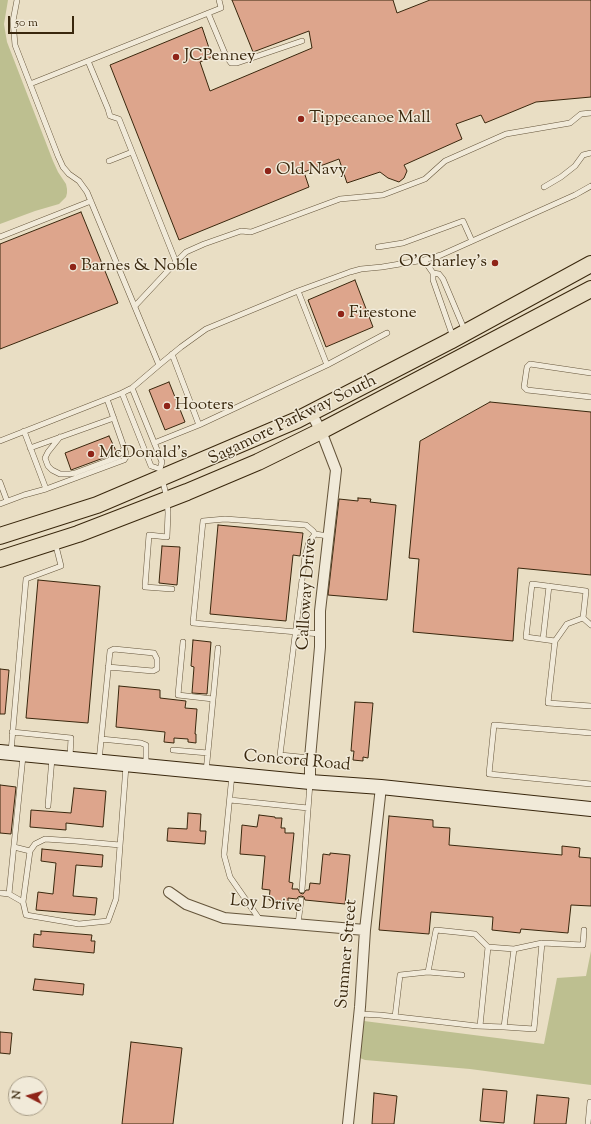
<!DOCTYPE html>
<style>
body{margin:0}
#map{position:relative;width:591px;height:1124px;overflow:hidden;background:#e9dec4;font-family:"Sorts Mill Goudy",serif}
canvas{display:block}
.north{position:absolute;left:8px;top:1076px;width:40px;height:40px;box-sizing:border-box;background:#f1ead9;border:1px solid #a79c87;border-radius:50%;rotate:276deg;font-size:11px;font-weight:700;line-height:16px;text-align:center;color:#39270d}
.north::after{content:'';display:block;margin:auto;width:14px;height:18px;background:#8f2418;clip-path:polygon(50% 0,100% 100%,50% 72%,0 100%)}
.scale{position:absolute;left:8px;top:16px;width:66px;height:18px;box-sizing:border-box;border:2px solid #39270d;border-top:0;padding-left:5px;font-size:12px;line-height:14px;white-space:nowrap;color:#39270d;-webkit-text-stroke:3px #f1ead9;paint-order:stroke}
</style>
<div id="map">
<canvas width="591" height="1124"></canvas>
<div class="north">N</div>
<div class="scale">50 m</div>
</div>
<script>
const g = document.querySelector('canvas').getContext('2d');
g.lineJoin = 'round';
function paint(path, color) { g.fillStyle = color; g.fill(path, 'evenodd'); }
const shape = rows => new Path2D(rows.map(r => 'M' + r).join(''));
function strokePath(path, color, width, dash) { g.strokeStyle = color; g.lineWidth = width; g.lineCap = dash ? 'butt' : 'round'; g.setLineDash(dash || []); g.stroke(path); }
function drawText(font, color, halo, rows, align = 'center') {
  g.font = font + ' "Sorts Mill Goudy",serif'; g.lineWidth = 3; g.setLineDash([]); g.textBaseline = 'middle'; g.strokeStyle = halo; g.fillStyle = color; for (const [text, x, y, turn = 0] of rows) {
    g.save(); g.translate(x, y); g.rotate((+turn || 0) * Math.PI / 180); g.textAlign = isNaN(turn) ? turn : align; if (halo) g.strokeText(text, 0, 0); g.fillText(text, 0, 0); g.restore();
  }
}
const green = shape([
 [0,0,8,0,4,24,7,42,53,161,58,172,66,184,67,189,67,193,66,197,59,204,35,211,0,224],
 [591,951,591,1085,470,1069,365,1060,360,1058,364,1021,544,1044,557,978,586,976]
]);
const building = shape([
 [232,0,393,0,397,13,430,0,591,0,591,97,536,102,485,123,481,115,456,124,462,139,404,165,407,171,404,178,399,182,388,178,380,172,347,183,339,159,304,172,309,187,179,240,110,65,202,27,212,57,200,62,210,91,312,48,309,31,253,52,232,0],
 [81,212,118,303,0,349,0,244,81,212],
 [355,280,373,327,326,347,308,300,355,280],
 [169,382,185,422,165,430,149,390,169,382],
 [490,402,591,412,591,575,518,568,513,641,413,632,419,559,409,558,420,441,490,402],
 [109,436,117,453,71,470,65,453,109,436],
 [358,498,371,499,370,502,396,505,387,600,328,595,339,499,358,501,358,498],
 [218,525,303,533,300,556,293,555,286,621,210,614,218,525],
 [162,546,180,547,177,585,159,583,162,546],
 [38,580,100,586,88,723,26,718,38,580],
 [193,640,211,642,207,694,192,693,194,667,191,666,193,640],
 [0,669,9,670,5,714,0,714,0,669],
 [119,686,160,690,160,698,186,701,185,708,197,709,195,734,196,734,196,743,188,742,188,739,174,738,174,743,164,742,165,732,116,727,119,686],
 [355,702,373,703,368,758,363,757,363,761,353,760,354,751,351,751,355,702],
 [0,785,16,787,11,834,0,833,0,785],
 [74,788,106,791,103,827,66,823,66,830,30,827,31,810,71,813,74,788],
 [188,813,201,814,200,831,206,831,205,844,167,841,168,828,187,829,188,813],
 [259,815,275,817,275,818,282,818,281,828,285,828,285,833,294,833,289,882,293,883,292,889,298,889,300,893,303,894,306,890,309,890,310,883,320,884,323,854,330,855,330,853,350,855,345,904,305,900,304,897,301,896,298,897,297,899,288,898,288,902,269,900,270,890,262,889,265,856,240,854,242,825,257,827,259,815],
 [389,816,433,820,433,827,450,828,449,845,562,855,562,846,580,848,579,857,591,858,591,906,571,905,568,933,521,929,520,933,492,930,493,917,431,912,429,934,379,930,389,816],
 [42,849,103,855,102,867,76,865,73,896,97,898,95,915,36,910,38,892,53,894,56,863,41,861,42,849],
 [41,931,92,935,91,941,95,941,94,953,33,947,34,934,41,935,41,931],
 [35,979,84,984,83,995,33,990,35,979],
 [0,1032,12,1033,10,1054,0,1053,0,1032],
 [131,1042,182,1048,173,1124,122,1124,131,1042],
 [483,1089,507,1091,504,1123,480,1121,483,1089],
 [374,1093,397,1096,394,1124,372,1124,374,1093],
 [537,1095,569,1098,566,1124,534,1124,537,1095]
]);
const lane = shape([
 [17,0,13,21,15,45,58,156,63,167,69,174,79,181,87,192,159,365,181,347,206,329,298,291,350,272,361,269,382,267,424,260,433,273,433,280,453,337],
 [208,13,226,56,231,63,237,63,302,41],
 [88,61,108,109,110,116,119,119,176,262,135,306],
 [30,84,221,8,219,0],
 [109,161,132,152],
 [544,187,561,177,575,166,583,155,591,153],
 [0,237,91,201],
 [378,247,403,243,463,221,472,241],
 [424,260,441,255,575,195,591,186],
 [176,262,186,252,204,244,241,231,251,232,340,199,383,195,425,179,445,161,506,134,570,123,581,114,591,113],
 [433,273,439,274,443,279,465,331],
 [172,354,199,425],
 [327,365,387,333],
 [591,373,530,364,527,367,524,387,527,390,591,397],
 [132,388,162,462,160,469,167,499,168,513,167,537,149,535,145,587,172,589],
 [122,393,151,466,160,469],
 [24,431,46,489],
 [60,437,48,452,45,458,48,466,52,470,60,474,70,474,75,473,118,457,120,456,124,448],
 [0,441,122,393,132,388,159,365],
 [154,443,199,425,327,365,298,291],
 [30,448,114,418],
 [0,482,7,501],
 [0,504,24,495,46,489,124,460,126,457,126,453,107,399],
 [583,618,567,624,555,641,526,637,532,584,586,591,583,618,591,625],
 [320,634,193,623,203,521,225,519,306,525,313,531,315,534,328,536],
 [543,639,549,586],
 [555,641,548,703,591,706],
 [183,642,178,695,213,699],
 [12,732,71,738,70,757],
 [591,733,494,725,489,774,591,784],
 [101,739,141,743,146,745,146,766],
 [173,750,208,753],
 [11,752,26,579,61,566,55,542],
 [310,758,280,755,305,556,309,542,315,534],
 [99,761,110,651,114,649,154,653,157,659,157,669,153,671,108,667],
 [206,772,218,648],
 [232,775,224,855,230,877,260,920],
 [230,800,308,808],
 [48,806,52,758],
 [14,847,30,851],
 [302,890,310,783],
 [0,893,9,894,23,902,26,915,79,924,108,921,116,899,126,766],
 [9,894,23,756],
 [23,902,30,851,35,844,45,839,75,841,120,845],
 [298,924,301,900],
 [542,943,583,945,584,930],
 [428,972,462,975],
 [359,1014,380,1015,434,1021,477,1026,504,1027,514,949,488,947,475,934,436,930,428,972,400,975,395,1017],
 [480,1026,488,947],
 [504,1027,534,1029,542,943,514,949],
 [588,1124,590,1102]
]);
const street = shape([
 [310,782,310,758,320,647,320,611,336,470,321,431,311,413],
 [169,892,186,904,224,918,365,930],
 [348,1124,360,1007,365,930,381,787]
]);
const secondary = shape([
 [0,752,310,782,381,787,591,809]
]);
const primary = shape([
 [0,536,97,505,297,420,450,341,591,264],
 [0,559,78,534,187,492,258,462,321,431,591,289]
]);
const markers = [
 [176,57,4,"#8f2418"],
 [301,119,4,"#8f2418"],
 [268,171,4,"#8f2418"],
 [495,263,4,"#8f2418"],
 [73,267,4,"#8f2418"],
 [341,314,4,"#8f2418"],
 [167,406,4,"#8f2418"],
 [91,454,4,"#8f2418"]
];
const poiNames = [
 ["JCPenney",184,57],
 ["Tippecanoe Mall",309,119],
 ["Old Navy",276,171],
 ["O'Charley's",487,263,"right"],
 ["Barnes & Noble",81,267],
 ["Firestone",349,314],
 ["Hooters",175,406],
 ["McDonald's",99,454]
];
const streetNames = [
 ["Sagamore Parkway South",293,421,-26],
 ["Calloway Drive",308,594,-86],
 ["Concord Road",297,762,5],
 ["Loy Drive",266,905,5],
 ["Summer Street",348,954,-85]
];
paint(green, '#bdbf90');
paint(building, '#dda58c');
strokePath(building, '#39270d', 1);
strokePath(lane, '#65553b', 6);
strokePath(street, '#65553b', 12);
strokePath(secondary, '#39270d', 16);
strokePath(primary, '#39270d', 18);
strokePath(lane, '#f1ead9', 5);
strokePath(street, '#f1ead9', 10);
strokePath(secondary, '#f1ead9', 14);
strokePath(primary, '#e9dec4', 16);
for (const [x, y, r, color] of markers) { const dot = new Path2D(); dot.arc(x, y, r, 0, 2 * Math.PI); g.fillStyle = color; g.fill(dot); strokePath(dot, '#f1ead9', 1.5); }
drawText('17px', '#39270d', '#f1ead9', poiNames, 'left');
drawText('17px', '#39270d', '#f1ead9', streetNames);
</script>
